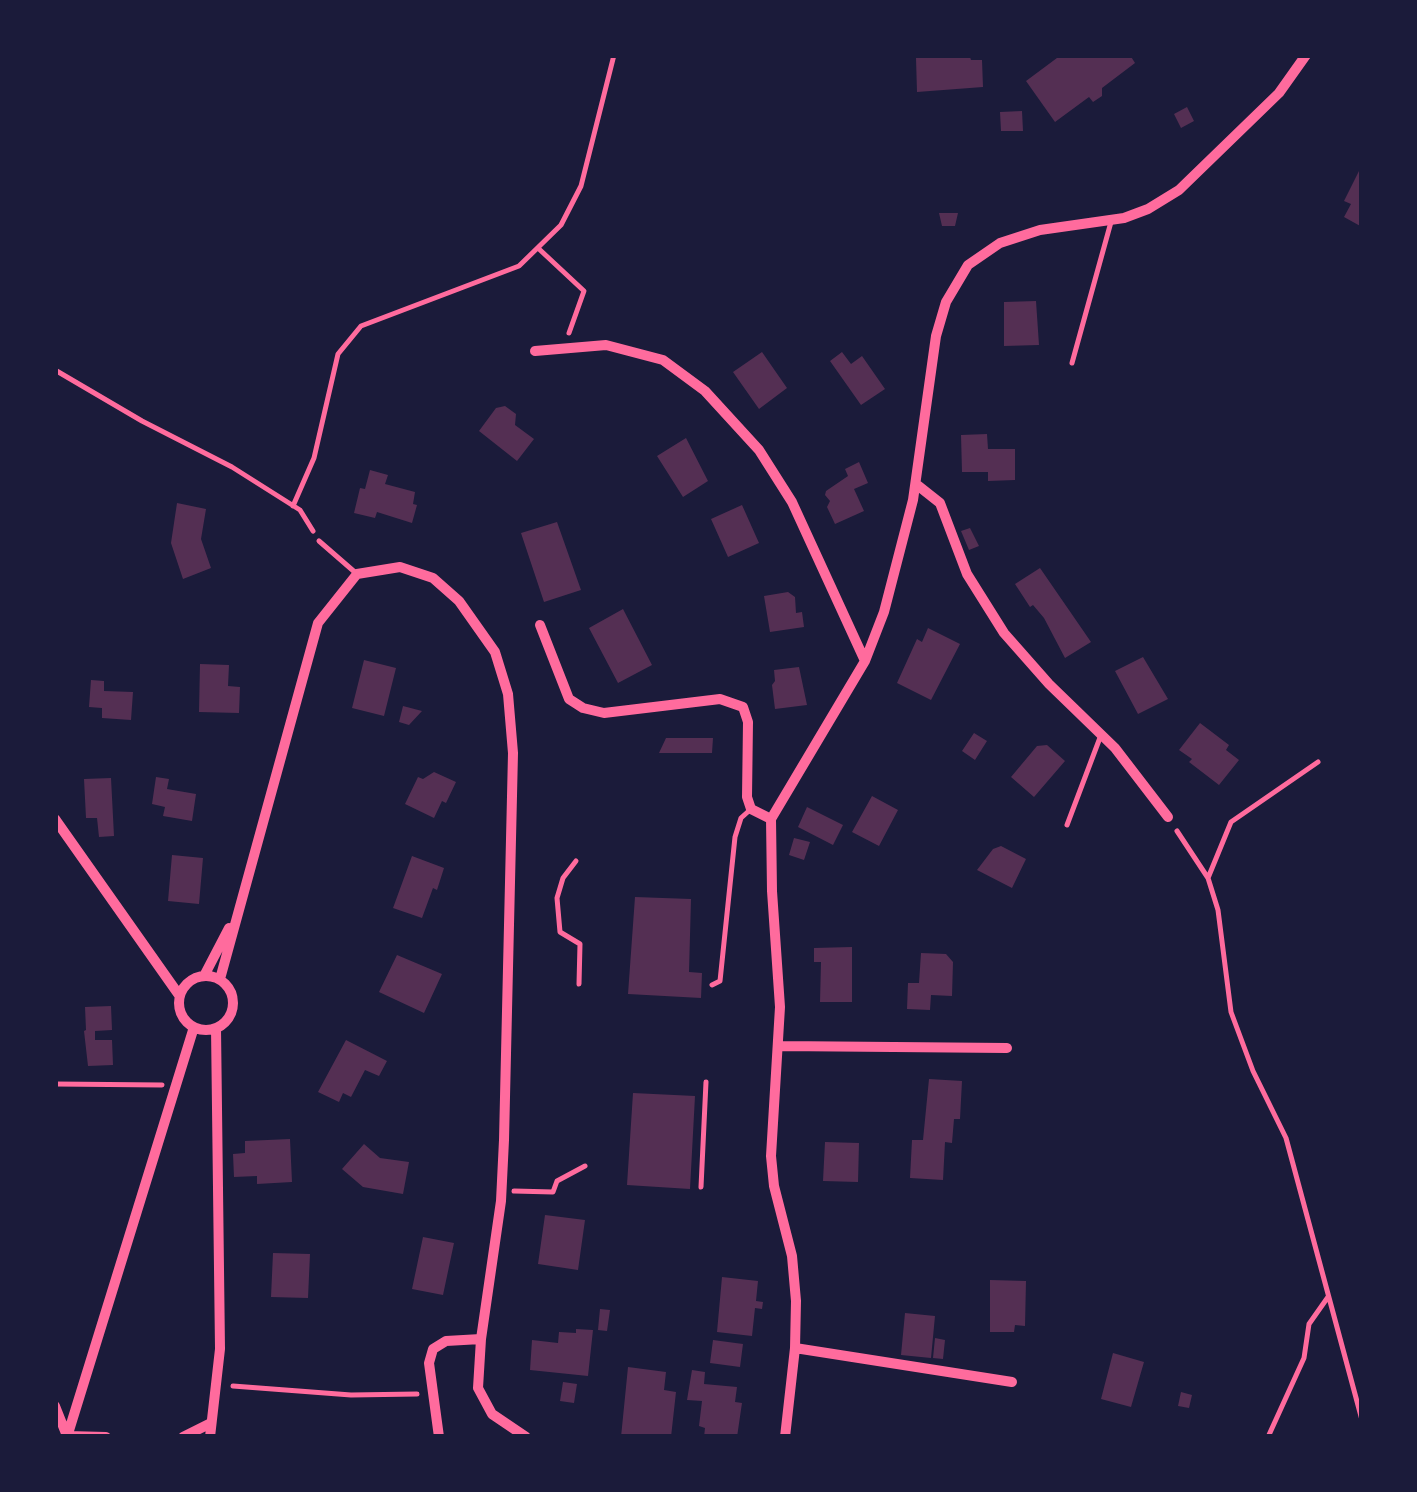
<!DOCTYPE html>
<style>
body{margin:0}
#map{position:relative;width:1417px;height:1492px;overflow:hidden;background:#1b1b3a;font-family:"Varela Round",sans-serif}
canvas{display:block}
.frame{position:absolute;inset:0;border:58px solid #1b1b3a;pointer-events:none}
</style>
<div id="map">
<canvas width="1417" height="1492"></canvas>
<div class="frame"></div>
</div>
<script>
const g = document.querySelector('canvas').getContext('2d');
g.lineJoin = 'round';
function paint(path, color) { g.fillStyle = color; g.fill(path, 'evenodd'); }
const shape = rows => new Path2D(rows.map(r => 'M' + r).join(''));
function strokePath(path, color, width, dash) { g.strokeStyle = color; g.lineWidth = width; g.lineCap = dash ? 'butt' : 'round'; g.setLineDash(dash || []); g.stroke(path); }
const building = shape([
 [1061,55,1130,55,1135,63,1102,88,1102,96,1093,102,1089,97,1055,122,1026,81],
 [970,57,971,60,982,60,983,87,917,92,916,58],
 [1187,107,1194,121,1181,128,1174,114],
 [1022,111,1023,131,1001,131,1000,112],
 [1362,165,1362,227,1344,217,1351,204,1344,201],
 [939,213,958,213,955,226,942,226],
 [1036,301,1039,345,1004,346,1004,302],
 [762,352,787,388,759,409,733,372],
 [842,352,851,364,862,356,885,389,861,405,830,361],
 [505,406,516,414,515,425,534,439,517,461,479,431,496,408],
 [987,434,988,449,1015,449,1015,480,988,481,988,472,962,472,961,435],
 [686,438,708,481,683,497,657,456],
 [859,462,868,483,854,489,864,511,835,524,827,507,830,501,825,495,826,491,848,476,845,469],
 [370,470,388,475,385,484,415,492,413,504,417,505,412,523,377,512,375,518,354,513,360,488,365,489],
 [177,503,206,509,201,539,211,568,183,579,171,543],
 [742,505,759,543,728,557,711,519],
 [557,522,581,590,544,602,521,533],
 [970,528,979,546,969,550,961,531],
 [1040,568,1091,642,1065,658,1044,618,1033,605,1030,607,1015,584],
 [788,592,795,597,796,613,802,612,804,627,770,632,764,596],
 [623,609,652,665,618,683,589,628],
 [928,628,960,644,931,700,897,683,917,639,922,642],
 [1143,657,1168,699,1138,714,1115,671],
 [364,660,396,668,384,716,352,708],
 [200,664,229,665,228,686,240,687,239,713,199,712],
 [799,667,807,705,775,709,772,685,775,681,774,670],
 [91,680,104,681,104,691,133,692,131,720,102,718,102,708,89,707],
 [403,706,422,711,409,725,399,722],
 [1200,723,1229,745,1226,750,1239,760,1219,785,1189,762,1192,759,1179,750],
 [974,733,987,741,975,760,962,751],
 [666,738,713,738,712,753,659,753],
 [1047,745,1065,761,1034,797,1011,777,1037,746],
 [434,772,456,782,446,803,442,801,434,818,405,804,418,777,423,779],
 [156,777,169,779,167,789,196,794,192,821,163,816,165,807,152,804],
 [111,778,114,836,99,837,97,818,86,818,84,779],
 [872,796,898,810,879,846,852,832],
 [807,807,843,825,833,845,798,827],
 [794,838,810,842,804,860,789,855],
 [1001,846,1026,859,1012,888,977,870,993,849],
 [172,855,203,858,199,904,168,901],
 [412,856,444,868,437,890,433,888,422,918,393,908],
 [635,897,691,899,689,972,702,973,701,998,628,994],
 [852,947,852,1002,820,1002,821,962,814,962,814,948],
 [921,953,946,954,953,962,952,996,931,995,930,1010,907,1009,908,983,919,983],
 [397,955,442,974,424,1013,379,992],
 [111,1006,112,1030,95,1031,95,1040,112,1040,113,1065,88,1066,84,1031,86,1030,85,1007],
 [346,1040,387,1061,379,1076,365,1070,351,1097,343,1093,339,1102,318,1092],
 [929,1079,962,1081,960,1119,954,1119,952,1143,945,1142,943,1180,910,1178,912,1140,923,1140],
 [633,1093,695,1096,690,1189,627,1185],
 [290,1139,292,1182,257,1184,257,1176,234,1177,233,1154,245,1153,245,1141],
 [825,1142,859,1143,858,1182,823,1181],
 [364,1144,380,1158,409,1162,403,1194,363,1187,342,1169],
 [545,1215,585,1220,578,1270,538,1264],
 [423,1237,454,1243,443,1295,412,1289],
 [273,1253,310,1254,308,1298,271,1297],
 [722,1277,758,1281,756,1301,763,1302,762,1309,755,1308,752,1336,717,1332],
 [990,1280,1026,1281,1025,1326,1015,1325,1014,1332,990,1332],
 [600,1309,610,1310,607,1331,598,1330],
 [905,1313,935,1316,931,1358,901,1355],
 [576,1329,593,1330,588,1376,530,1370,532,1340,558,1343,559,1332,576,1333],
 [935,1338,945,1340,943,1359,933,1358],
 [713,1340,743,1344,740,1367,710,1363],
 [1113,1353,1144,1362,1131,1407,1101,1399],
 [628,1367,666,1372,664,1390,676,1392,671,1437,621,1437],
 [692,1370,705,1372,704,1384,737,1387,735,1402,742,1403,737,1437,704,1437,705,1428,699,1426,702,1401,687,1400],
 [563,1382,577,1384,574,1403,560,1401],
 [1181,1392,1192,1395,1189,1408,1178,1406]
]);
const path = shape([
 [539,249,584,291,569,333],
 [55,370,142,421,232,467,300,510,313,531],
 [293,506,314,458,338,354,361,326,519,266,561,225,581,186,614,55],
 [1177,831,1208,878,1218,910,1231,1012,1253,1071,1286,1138,1362,1420],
 [576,861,563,878,557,898,560,932,580,944,579,984],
 [1208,878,1231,822,1318,762],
 [55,1084,162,1085],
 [514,1191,553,1192,557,1181,585,1166],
 [233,1386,351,1395,417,1394],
 [1268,1437,1304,1358,1309,1324,1328,1297]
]);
const service = shape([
 [1072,363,1111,222],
 [319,541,357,574],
 [1067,825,1101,735],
 [712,985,720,981,735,837,741,818,751,809],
 [701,1187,706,1082]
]);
const minor = shape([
 [535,351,606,345,663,360,705,391,759,450,792,502,865,661],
 [916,484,940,503,967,574,1004,633,1049,684,1115,748,1168,817],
 [540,625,569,699,583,708,604,713,720,699,743,707,748,722,747,797,751,809,771,819],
 [55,819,179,995],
 '179 1003a27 27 0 1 1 54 0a27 27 0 1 1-54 0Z',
 [204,976,229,928],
 [220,979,318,623,357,574,400,567,433,578,459,601,495,652,508,694,513,753,504,1140,501,1201,481,1339,478,1388,492,1414,526,1437],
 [780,1046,1007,1048],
 [795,1348,1012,1382],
 [55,1406,67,1436,106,1437],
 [67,1437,194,1027],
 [183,1437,211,1423],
 [210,1437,220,1349,216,1028],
 [439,1437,429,1363,433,1349,446,1341,481,1339],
 [785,1437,795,1348,796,1301,792,1256,774,1186,771,1156,780,1007,772,891,771,819,865,661,884,612,913,500,936,336,946,302,968,265,1000,243,1040,230,1124,218,1148,209,1179,190,1279,93,1306,55]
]);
paint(building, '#542f53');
strokePath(path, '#ff6b9d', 5);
strokePath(service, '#ff6b9d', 5);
strokePath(minor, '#ff6b9d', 10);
</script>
